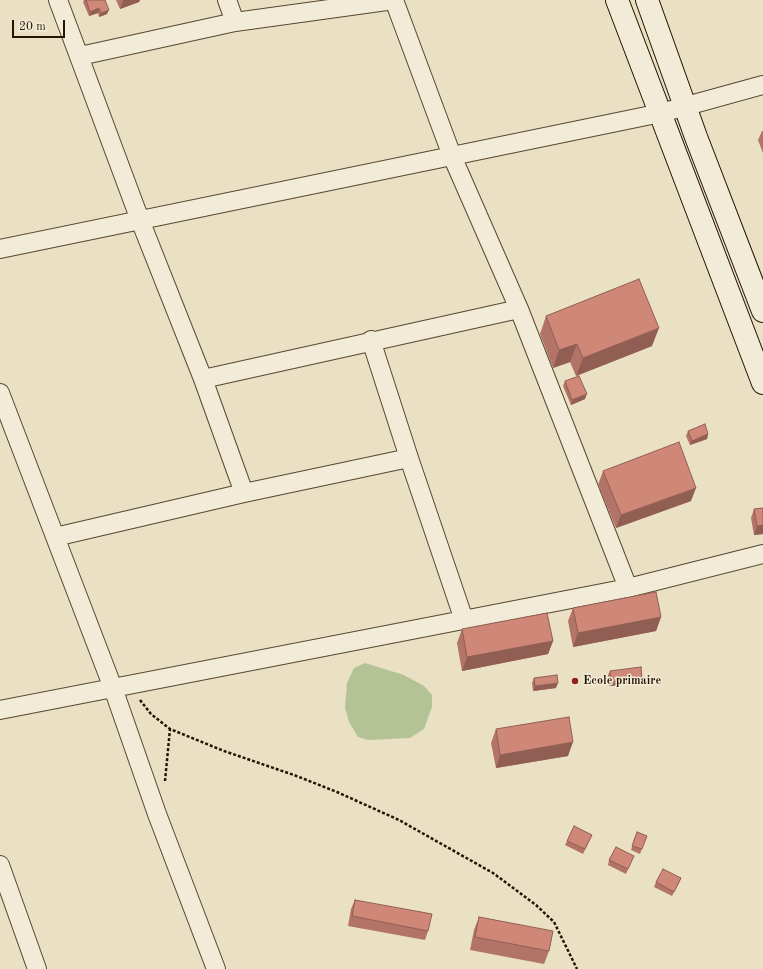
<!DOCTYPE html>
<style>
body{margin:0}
#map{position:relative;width:763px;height:969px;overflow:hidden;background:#eae0c3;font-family:"Old Standard TT",serif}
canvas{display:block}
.scale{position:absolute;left:12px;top:20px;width:53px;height:18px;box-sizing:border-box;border:2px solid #261400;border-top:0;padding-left:5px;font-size:12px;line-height:14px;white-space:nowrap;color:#261400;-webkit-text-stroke:3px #f1ebd8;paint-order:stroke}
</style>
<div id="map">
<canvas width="763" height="969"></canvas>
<div class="scale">20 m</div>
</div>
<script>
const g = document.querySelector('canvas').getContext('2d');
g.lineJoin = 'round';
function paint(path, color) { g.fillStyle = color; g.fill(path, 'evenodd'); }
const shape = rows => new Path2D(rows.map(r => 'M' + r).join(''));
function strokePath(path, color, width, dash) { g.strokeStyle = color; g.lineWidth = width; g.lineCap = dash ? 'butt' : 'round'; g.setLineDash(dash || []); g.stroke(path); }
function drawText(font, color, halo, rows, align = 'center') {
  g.font = font + ' "Old Standard TT",serif'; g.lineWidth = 3; g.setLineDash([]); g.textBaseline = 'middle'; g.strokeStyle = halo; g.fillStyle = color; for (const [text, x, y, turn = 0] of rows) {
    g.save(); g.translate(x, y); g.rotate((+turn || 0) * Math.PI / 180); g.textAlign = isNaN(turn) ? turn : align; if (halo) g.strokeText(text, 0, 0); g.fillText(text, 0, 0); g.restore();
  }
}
const green = shape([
 [365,663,404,675,424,686,432,695,432,707,424,729,410,738,368,740,358,737,349,722,345,708,347,683,354,668]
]);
const path = shape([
 [140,700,151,714,170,729,224,751,294,775,337,792,399,820,493,873,536,905,554,922,577,969],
 [165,781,170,729]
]);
const street = shape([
 [58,0,140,220,203,379,244,493],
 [227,0,235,22],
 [394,0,452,156,519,309,628,588],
 [80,56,235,22,394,0],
 [0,249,661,113,763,85],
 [371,340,409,458,464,620],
 [203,379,519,309],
 [0,393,113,688,157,814,216,969],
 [55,537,244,493,409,458],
 [0,710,628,588,763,554],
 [0,865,37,969]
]);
const secondary = shape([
 [617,0,763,383],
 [647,0,696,137,763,311]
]);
const wall = shape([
 [84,0,105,0,107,14,99,17,98,13,89,16,83,2],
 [116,0,140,0,139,2,120,9],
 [762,131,763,131,763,153,758,140],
 [546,316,652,346,576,376,570,362,553,368,540,334],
 [565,381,585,399,571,405,563,386],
 [688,431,708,434,707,439,690,445,686,436],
 [603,471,691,501,616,528,598,485],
 [763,508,763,534,754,535,751,518,754,509],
 [573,608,661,617,656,631,573,647,568,621],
 [462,629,553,641,548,654,462,671,457,643],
 [610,671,640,683,609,686,608,675],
 [534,678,556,688,533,691,532,683],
 [496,729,568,756,496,768,491,743],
 [637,832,647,836,640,854,631,850],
 [592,835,583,854,565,845,567,841],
 [609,860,632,860,626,874,608,865],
 [681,878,679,883,672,896,654,887,656,882],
 [355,900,428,931,425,940,348,926,351,909],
 [479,917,549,951,544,964,470,950,474,930]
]);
const shadedWall = shape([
 [123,0,140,0,139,2,120,9],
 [99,8,98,13,89,16,90,12],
 [109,10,107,14,99,17,101,13],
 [659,328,652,346,576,376,583,358],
 [577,344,570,362,553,368,559,350],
 [587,394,585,399,571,405,572,400],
 [708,434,707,439,690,445,692,441],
 [696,488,691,501,616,528,621,515],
 [763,525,763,534,754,535,757,526],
 [661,617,656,631,573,647,578,633],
 [553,641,548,654,462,671,467,657],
 [642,679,640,683,609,686,611,682],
 [558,683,556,688,533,691,535,686],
 [573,742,568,756,496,768,500,755]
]);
const building = shape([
 [86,0,105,0,109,10,101,13,99,8,90,12,86,0],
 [639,279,659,328,583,358,577,344,559,350,546,316,639,279],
 [579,376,587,394,572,400,565,381,579,376],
 [705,424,708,434,692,441,688,431,705,424],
 [679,442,696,488,621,515,603,471,679,442],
 [763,508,763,525,757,526,754,509,763,508],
 [656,592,661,617,578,633,573,608,656,592],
 [547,613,553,641,467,657,462,629,547,613],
 [641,667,642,679,611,682,610,671,641,667],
 [557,675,558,683,535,686,534,678,557,675],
 [569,717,573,742,500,755,496,729,569,717],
 [574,826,592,835,585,849,567,841,574,826],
 [637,832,647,836,642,849,632,846,637,832],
 [616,847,634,856,628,869,609,860,616,847],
 [663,869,681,878,674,892,656,882,663,869],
 [355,900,432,914,428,931,352,916,355,900],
 [479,917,553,931,549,951,475,937,479,917]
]);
const markers = [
 [575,681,4,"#8f2418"]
];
const poiNames = [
 ["Ecole primaire",583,681]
];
paint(green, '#b4c396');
strokePath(street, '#574731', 20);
strokePath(secondary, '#261400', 24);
strokePath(path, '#261400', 2.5, [3, 2]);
strokePath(street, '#f1ebd8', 18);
strokePath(secondary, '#f1ebd8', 22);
paint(wall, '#b27467');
paint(shadedWall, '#915e54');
paint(building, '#cf8778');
strokePath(building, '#915e54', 1);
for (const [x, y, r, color] of markers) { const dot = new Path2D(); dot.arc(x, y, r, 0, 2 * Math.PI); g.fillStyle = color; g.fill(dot); strokePath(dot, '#f1ebd8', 1.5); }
drawText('bold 12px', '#261400', '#f1ebd8', poiNames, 'left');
</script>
